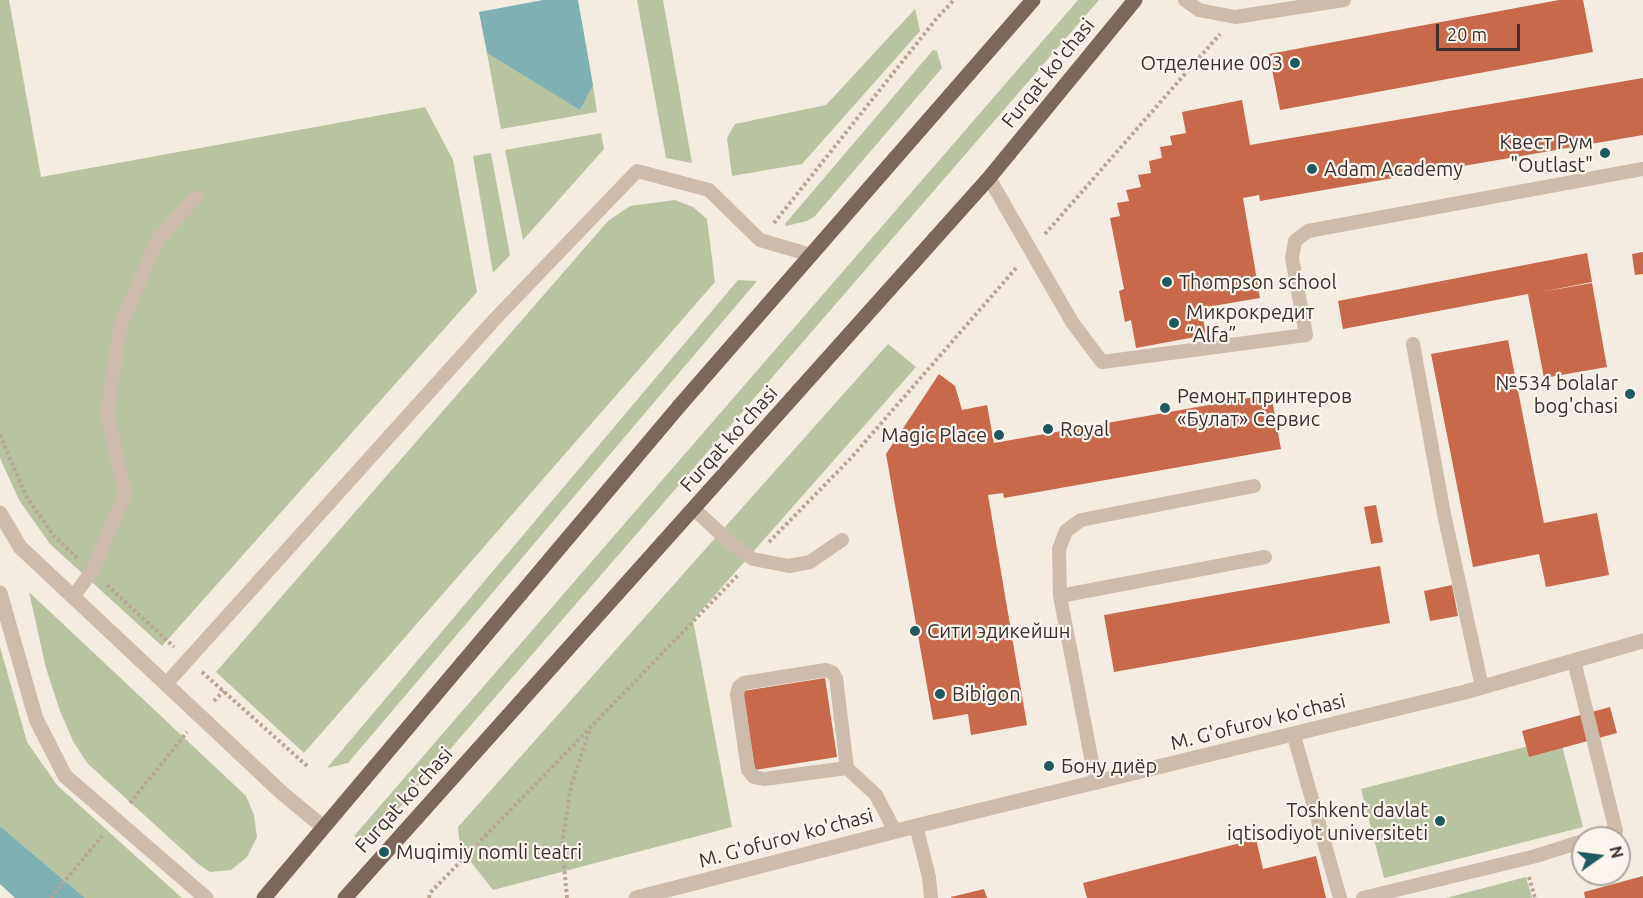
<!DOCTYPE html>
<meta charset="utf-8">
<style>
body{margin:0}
#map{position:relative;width:1643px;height:898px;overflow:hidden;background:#f4ebe1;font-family:Ubuntu,sans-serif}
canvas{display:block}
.north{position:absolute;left:1571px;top:826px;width:60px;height:60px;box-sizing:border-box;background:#fbf5ee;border:2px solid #aea6a0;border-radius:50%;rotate:76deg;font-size:16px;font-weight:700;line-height:24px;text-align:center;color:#3b302b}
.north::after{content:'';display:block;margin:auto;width:21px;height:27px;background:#1f5a5e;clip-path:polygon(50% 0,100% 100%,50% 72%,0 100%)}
.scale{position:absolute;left:1436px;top:24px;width:84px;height:27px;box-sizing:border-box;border:3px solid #3b302b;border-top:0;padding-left:8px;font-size:18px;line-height:21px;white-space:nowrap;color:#3b302b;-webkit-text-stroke:4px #fbf5ee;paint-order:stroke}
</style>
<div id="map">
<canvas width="1643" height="898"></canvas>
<div class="north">N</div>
<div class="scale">20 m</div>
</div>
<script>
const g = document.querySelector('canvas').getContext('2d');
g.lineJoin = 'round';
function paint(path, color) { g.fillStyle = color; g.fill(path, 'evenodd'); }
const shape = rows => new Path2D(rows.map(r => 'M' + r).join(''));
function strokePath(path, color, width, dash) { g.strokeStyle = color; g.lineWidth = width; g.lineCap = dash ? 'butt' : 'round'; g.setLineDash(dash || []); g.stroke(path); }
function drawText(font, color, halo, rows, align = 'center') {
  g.font = font + ' Ubuntu,sans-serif'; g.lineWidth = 4.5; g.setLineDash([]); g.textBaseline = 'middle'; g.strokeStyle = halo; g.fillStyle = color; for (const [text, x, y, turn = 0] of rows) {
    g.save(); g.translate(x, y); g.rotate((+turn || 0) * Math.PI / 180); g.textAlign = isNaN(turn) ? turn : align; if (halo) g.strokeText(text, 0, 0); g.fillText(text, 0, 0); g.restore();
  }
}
const green = shape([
 [0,0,9,0,41,177,425,107,453,160,477,292,162,646,50,544,19,500,0,458],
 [637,0,663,0,692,163,666,158],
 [1078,0,1099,0,368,844,354,836],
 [915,9,920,31,802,164,732,176,727,138,735,124,826,105],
 [933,50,937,51,942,68,815,216,807,221,786,226,785,224],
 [487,53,580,109,593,85,597,112,501,129],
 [601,133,604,149,523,240,505,150],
 [491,153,510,255,493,273,473,156],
 [675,200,693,207,707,219,715,282,304,753,216,672,608,221,630,206],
 [738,280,757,281,348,763,327,768],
 [888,344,916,367,693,620,732,827,493,890,460,848,458,827],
 [29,592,246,796,254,815,257,837,247,857,231,870,210,872,197,863,87,763,73,741,60,711,46,668],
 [0,647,27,742,57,785,182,898,85,898,0,826],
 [1560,738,1583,827,1384,878,1361,789],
 [1526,877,1532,898,1446,898]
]);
const water = shape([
 [543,0,578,0,593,85,580,110,487,53,479,12],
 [0,826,85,898,15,898,0,884]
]);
const building = shape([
 [1559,0,1583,0,1593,52,1280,110,1269,54],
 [1643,78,1643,135,1260,201,1259,195,1243,198,1260,298,1201,308,1206,335,1136,348,1131,320,1125,322,1119,291,1124,289,1110,218,1120,216,1117,203,1129,201,1126,190,1141,187,1138,175,1151,173,1149,161,1162,158,1160,147,1172,145,1170,136,1186,133,1182,112,1242,100,1250,145],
 [1643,252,1643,274,1635,275,1632,254],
 [1587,253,1592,282,1541,292,1592,283,1607,367,1544,378,1528,294,1343,329,1338,301],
 [1508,340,1544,523,1597,513,1609,575,1546,587,1539,554,1473,567,1431,354],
 [939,374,955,386,962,410,987,405,994,443,1271,394,1281,449,1004,498,1003,493,988,495,1027,725,971,735,968,714,933,720,886,454],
 [1376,505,1383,542,1371,544,1364,507],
 [1380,566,1390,623,1114,672,1104,615],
 [1452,585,1458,616,1430,621,1424,591],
 [825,678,837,757,755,770,743,691],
 [1610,707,1617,733,1529,757,1522,731],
 [1256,839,1263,869,1316,856,1326,898,1087,898,1083,883],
 [1643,876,1643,898,1585,898,1584,892],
 [984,889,987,898,951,898,951,897]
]);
const path = shape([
 [774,223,937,18,954,0],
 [1045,234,1220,34],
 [0,435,26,496,54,536,77,558],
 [769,542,851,458,1017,267],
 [107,585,174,647],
 [202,672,307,766],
 [214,701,224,691],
 [130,803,187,732],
 [1529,877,1535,898],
 [51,898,102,836],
 [429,898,430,893,739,574],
 [567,898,562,844,571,786,590,729]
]);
const lane = shape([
 [1185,0,1199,10,1235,17,1344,0],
 [989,178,1072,322,1102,362,1306,335,1292,258,1295,241,1308,231,1643,169],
 [1413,344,1444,514,1482,687],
 [695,510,734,546,753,559,789,566,810,562,842,540],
 [1060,596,1059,549,1066,531,1081,520,1254,486],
 [73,597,92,571,125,494,107,412,121,324,158,239,196,197],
 [1574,661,1616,831,1592,838],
 [166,684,495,319,637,171,709,190,760,240,811,255],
 [1294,736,1340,898],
 [847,768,764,779,754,777,748,770,737,694,739,687,744,683,826,670,833,673,836,678,847,768,876,795,895,831],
 [1096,783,1060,596,1265,557],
 [916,826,929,877,931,898],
 [1363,898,1536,856,1583,841]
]);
const street = shape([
 [0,513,20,547,282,793,322,826],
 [0,593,36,719,65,776,206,898],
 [636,898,916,826,1465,692,1643,641]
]);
const primary = shape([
 [264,898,681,404,1033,0],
 [345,898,989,178,1135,0]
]);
const markers = [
 [1295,63,6,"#1f5a5e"],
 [1605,153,6,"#1f5a5e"],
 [1312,169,6,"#1f5a5e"],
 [1167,282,6,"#1f5a5e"],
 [1174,323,6,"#1f5a5e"],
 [1630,394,6,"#1f5a5e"],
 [1165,408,6,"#1f5a5e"],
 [1048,429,6,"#1f5a5e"],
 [999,435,6,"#1f5a5e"],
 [915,631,6,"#1f5a5e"],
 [940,694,6,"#1f5a5e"],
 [1049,766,6,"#1f5a5e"],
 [1440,821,6,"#1f5a5e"],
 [384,852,6,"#1f5a5e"]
];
const poiNames = [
 ["Отделение 003",1283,63,"right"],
 ["Квест Рум",1593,142,"right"],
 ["\"Outlast\"",1593,165,"right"],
 ["Adam Academy",1324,169],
 ["Thompson school",1179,282],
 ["Микрокредит",1186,312],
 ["“Alfa”",1186,335],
 ["№534 bolalar",1618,383,"right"],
 ["bog'chasi",1618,406,"right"],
 ["Ремонт принтеров",1177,396],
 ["«Булат» Сервис",1177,419],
 ["Royal",1060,429],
 ["Magic Place",987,435,"right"],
 ["Сити эдикейшн",927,631],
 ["Bibigon",952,694],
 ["Бону диёр",1061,766],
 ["Toshkent davlat",1428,810,"right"],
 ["iqtisodiyot universiteti",1428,833,"right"],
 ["Muqimiy nomli teatri",396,852]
];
const streetNames = [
 ["Furqat ko'chasi",1048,73,-51],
 ["Furqat ko'chasi",729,439,-48],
 ["M. G'ofurov ko'chasi",1258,722,-14],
 ["Furqat ko'chasi",404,800,-48],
 ["M. G'ofurov ko'chasi",786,838,-15]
];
paint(green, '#b8c4a0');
paint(water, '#7fb0b2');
paint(building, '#c8694b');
strokePath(path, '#b9a596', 4, [3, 3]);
strokePath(lane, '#cdbbac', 14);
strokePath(street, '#cdbbac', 15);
strokePath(primary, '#7d675c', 15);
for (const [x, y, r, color] of markers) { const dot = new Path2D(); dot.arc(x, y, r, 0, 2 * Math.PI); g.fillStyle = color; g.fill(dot); strokePath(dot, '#fbf5ee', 2); }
drawText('20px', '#3b302b', '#fbf5ee', poiNames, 'left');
drawText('20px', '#3b302b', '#fbf5ee', streetNames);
</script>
